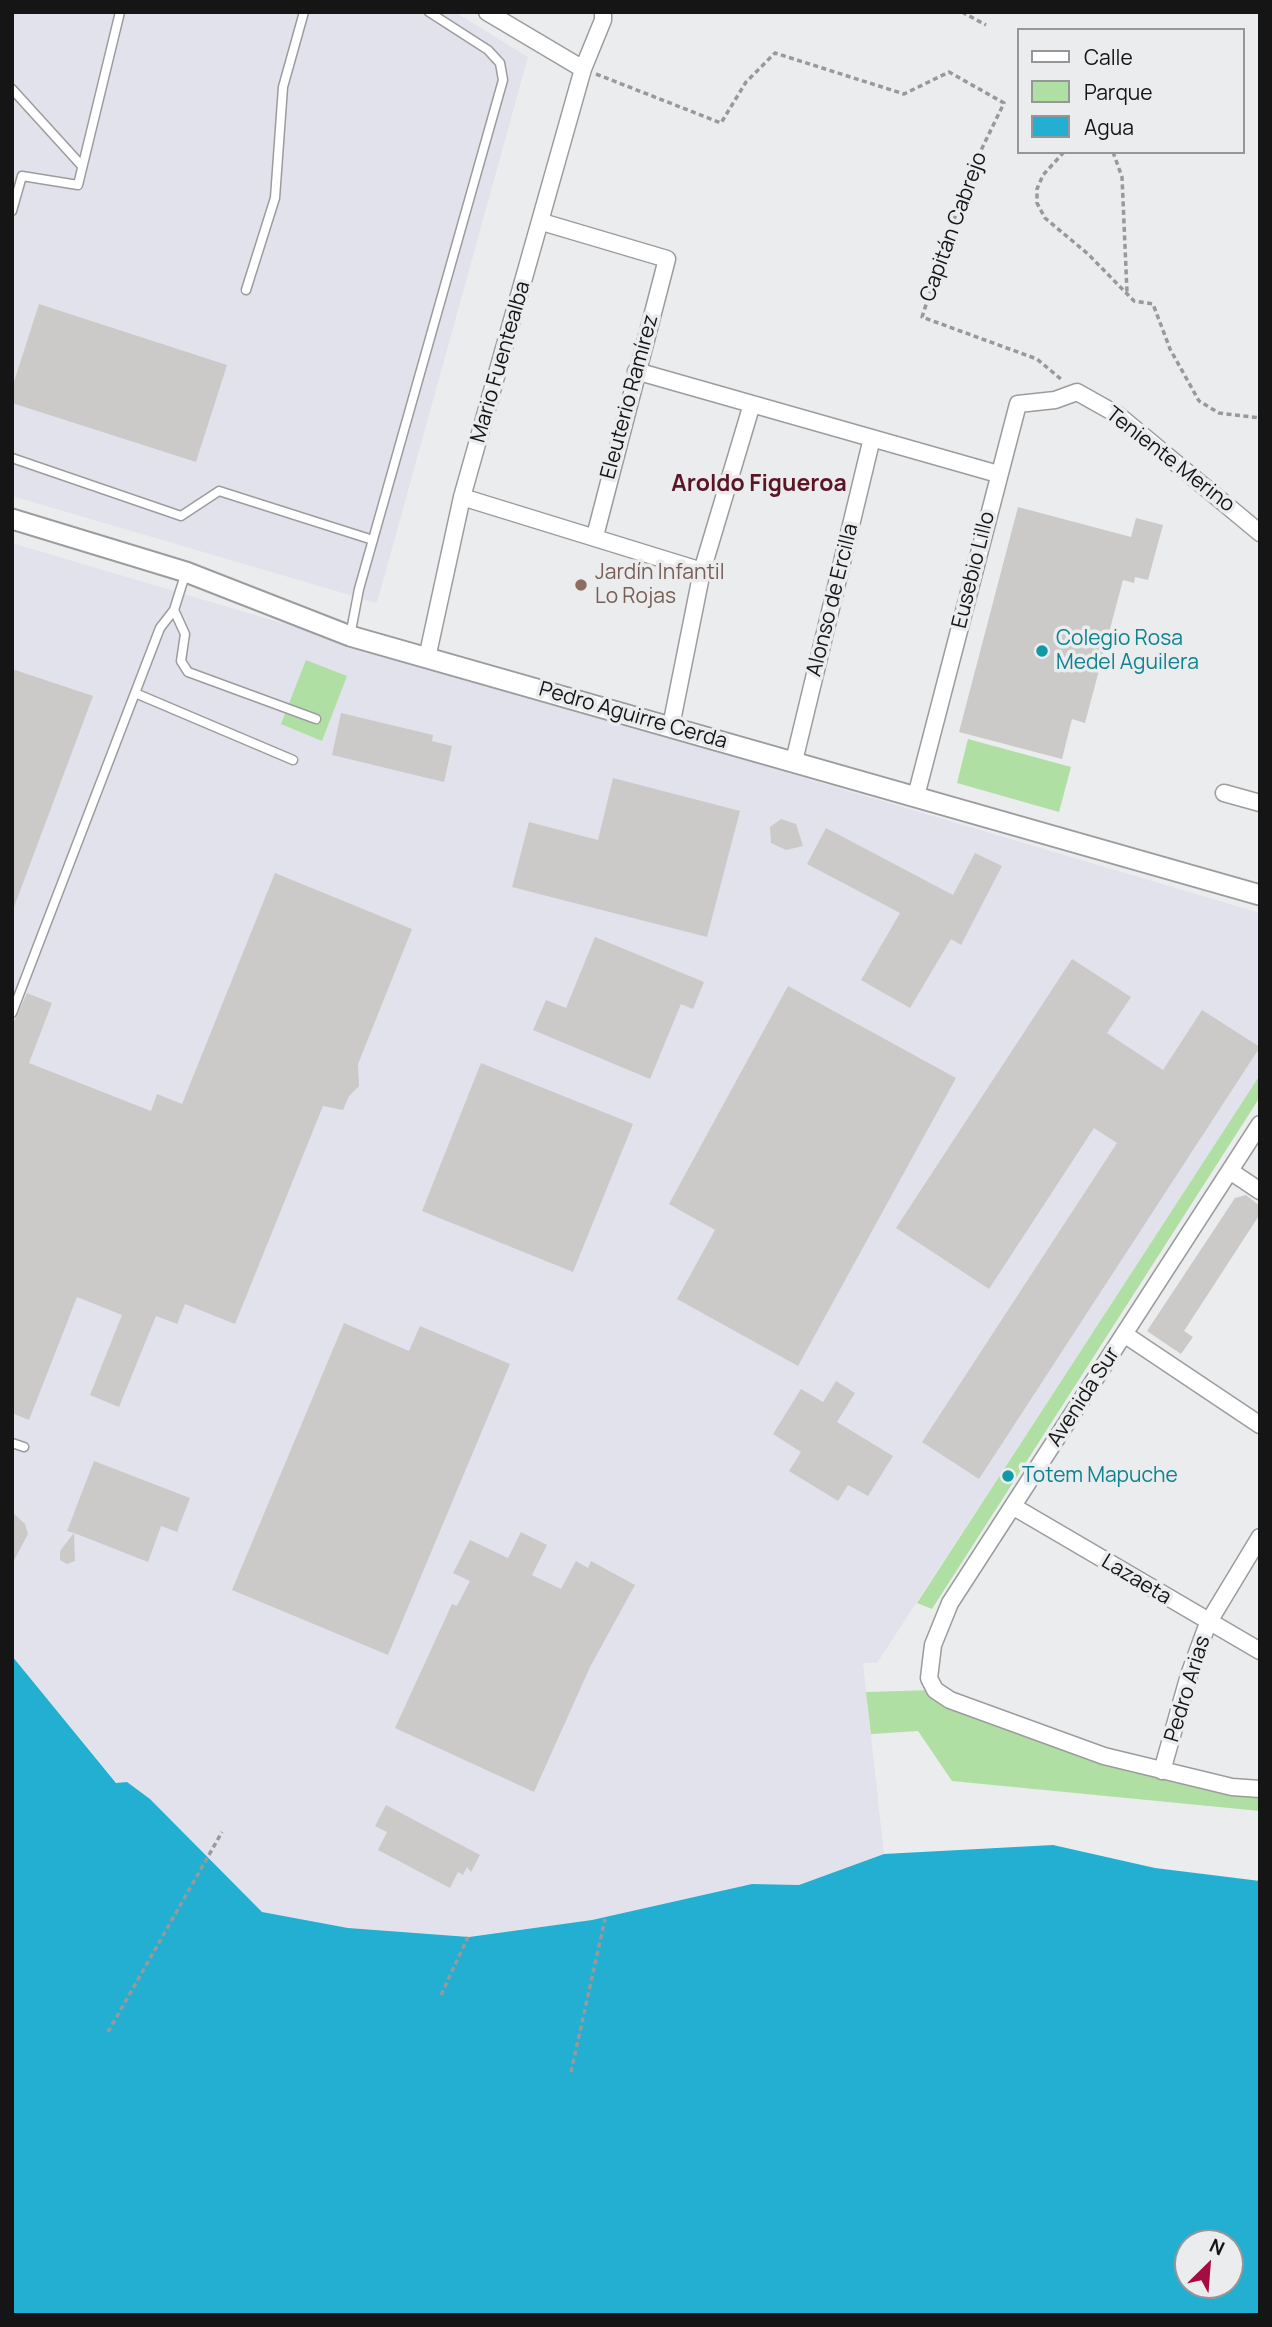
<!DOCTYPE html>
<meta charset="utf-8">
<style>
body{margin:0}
#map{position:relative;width:1272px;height:2327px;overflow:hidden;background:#ebecee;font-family:Manrope,sans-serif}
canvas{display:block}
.frame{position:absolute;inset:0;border:14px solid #151516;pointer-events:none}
.legend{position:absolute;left:1017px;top:28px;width:228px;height:126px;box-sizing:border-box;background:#ebecee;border:2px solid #959698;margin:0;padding:9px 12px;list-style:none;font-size:21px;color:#151516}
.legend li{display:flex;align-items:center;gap:14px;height:35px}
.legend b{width:35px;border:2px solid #959698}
.north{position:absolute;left:1174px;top:2229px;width:70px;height:70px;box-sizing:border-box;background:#ebecee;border:2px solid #959698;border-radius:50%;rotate:25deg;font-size:19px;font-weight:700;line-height:28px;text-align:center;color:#151516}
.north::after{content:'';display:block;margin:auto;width:24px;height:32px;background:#a50c41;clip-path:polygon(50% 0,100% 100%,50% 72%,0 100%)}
</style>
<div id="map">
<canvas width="1272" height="2327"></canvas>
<div class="frame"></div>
<ul class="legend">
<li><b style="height:9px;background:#fff"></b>Calle</li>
<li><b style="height:19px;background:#b0dfa3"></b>Parque</li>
<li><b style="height:19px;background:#22afd1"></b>Agua</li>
</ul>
<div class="north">N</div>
</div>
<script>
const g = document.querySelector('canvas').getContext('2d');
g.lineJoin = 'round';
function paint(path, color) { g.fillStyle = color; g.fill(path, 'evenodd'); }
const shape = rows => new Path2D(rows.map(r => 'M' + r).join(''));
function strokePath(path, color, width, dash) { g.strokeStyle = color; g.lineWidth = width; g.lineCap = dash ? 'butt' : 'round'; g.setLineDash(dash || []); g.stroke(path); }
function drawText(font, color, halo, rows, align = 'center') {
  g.font = font + ' Manrope,sans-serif'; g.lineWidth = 7; g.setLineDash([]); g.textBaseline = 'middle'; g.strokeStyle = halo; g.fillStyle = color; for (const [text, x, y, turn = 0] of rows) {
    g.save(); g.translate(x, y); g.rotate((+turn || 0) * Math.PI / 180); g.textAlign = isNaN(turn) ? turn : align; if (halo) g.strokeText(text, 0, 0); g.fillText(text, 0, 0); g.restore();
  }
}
const built = shape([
 [12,12,455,12,528,57,377,603,12,496],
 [12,543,1260,913,1260,1076,877,1663,863,1663,884,1854,799,1885,752,1884,592,1920,468,1937,348,1928,262,1912,150,1799,117,1783,12,1656]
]);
const green = shape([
 [306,660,347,676,322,741,281,724],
 [968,739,1071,767,1059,812,957,783],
 [1260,1075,1260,1097,932,1609,917,1603],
 [935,1690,1104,1756,1260,1789,1260,1811,952,1781,918,1731,871,1734,866,1692]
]);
const water = shape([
 [12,1656,116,1783,127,1782,150,1799,262,1912,348,1928,469,1937,592,1920,752,1884,799,1885,884,1854,1053,1845,1155,1868,1260,1881,1260,2315,12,2315],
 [1188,2243,1230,2243,1230,2285,1188,2285]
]);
const building = shape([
 [39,304,227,365,196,462,12,403,12,388],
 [1018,507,1131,537,1136,518,1163,525,1148,580,1135,577,1134,583,1123,580,1085,723,1072,719,1062,759,959,732],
 [12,669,93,696,14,907,12,907],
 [341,713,433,735,432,741,452,746,444,782,332,755],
 [613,778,740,811,707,937,512,887,529,822,598,840],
 [781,819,796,824,803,846,786,850,771,843,770,827],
 [826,828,953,895,975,853,1002,866,961,945,951,939,910,1008,861,980,900,913,807,864],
 [275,873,412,929,358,1064,359,1086,349,1096,343,1110,323,1106,235,1324,185,1304,177,1324,156,1316,119,1407,90,1395,122,1315,77,1297,29,1420,12,1413,12,1026,27,993,52,1003,29,1063,151,1111,157,1094,182,1104],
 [595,937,704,982,693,1009,681,1004,650,1079,533,1030,546,1000,566,1008],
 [1072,959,1131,997,1107,1033,1163,1070,1202,1010,1260,1047,979,1479,922,1442,1117,1143,1094,1128,989,1289,896,1228],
 [788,986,956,1078,798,1366,677,1299,715,1230,669,1204],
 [481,1063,633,1124,573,1272,422,1211],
 [1246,1195,1260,1206,1260,1214,1184,1331,1193,1337,1181,1354,1147,1331,1235,1198],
 [344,1323,409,1351,420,1326,510,1364,388,1655,232,1590],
 [836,1381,855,1393,837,1422,893,1456,868,1496,848,1485,838,1501,789,1471,801,1452,773,1434,801,1389,823,1402],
 [94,1461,190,1498,177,1532,161,1526,148,1562,74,1533,75,1561,67,1564,60,1560,60,1551,74,1533,67,1531],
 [12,1512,25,1524,28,1534,12,1564],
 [521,1532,547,1545,532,1575,561,1589,576,1561,588,1568,591,1561,635,1585,590,1667,534,1792,395,1728,452,1604,457,1606,470,1581,453,1573,470,1540,508,1558],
 [386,1805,480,1855,471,1872,467,1867,463,1875,458,1872,450,1888,378,1850,387,1832,375,1826]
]);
const path = shape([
 [962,12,986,25],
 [596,74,721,123,746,82,775,53,904,94,949,72,1004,103,968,177,922,317,1037,359,1062,380],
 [1064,152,1043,175,1037,189,1037,203,1045,218,1088,254,1134,301,1153,304,1170,349,1199,401,1219,413,1260,418],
 [1113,152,1122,177,1127,292],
 [441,1995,468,1937],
 [108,2032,222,1832],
 [571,2072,605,1919]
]);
const service = shape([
 [12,89,82,166],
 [12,211,22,176,78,185,120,12],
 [246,290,275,198,283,87,304,12],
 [12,458,181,516,219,491,373,540],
 [174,610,185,634,181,661,188,672,316,719],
 [350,636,359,589,503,80,500,63,488,50,429,12],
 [135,693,293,760],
 [12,1013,160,628,174,610,186,572],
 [12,1443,24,1447]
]);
const minor = shape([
 [487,12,583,69],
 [542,222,667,259,595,536],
 [636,371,998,474],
 [462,497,702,571],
 [427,658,462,497,583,69,603,20,603,12],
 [671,726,702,571,752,404],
 [794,761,872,438],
 [1224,793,1260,803],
 [916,796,1018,404,1055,400,1077,392,1118,415,1260,533],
 [1260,1124,950,1603,933,1645,929,1678,935,1690,950,1700,1104,1756,1232,1787,1260,1789],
 [1230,1171,1260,1191],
 [1124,1334,1260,1425],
 [1014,1507,1260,1651],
 [1162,1771,1189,1675,1208,1623,1260,1537]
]);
const tertiary = shape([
 [12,519,186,572,350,636,1260,895]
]);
const markers = [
 [581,585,7,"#8d6e63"],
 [1042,651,7,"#0f9aa8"],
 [1008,1476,7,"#0f9aa8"]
];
const streetNames = [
 ["Capitán Cabrejo",954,227,-70],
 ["Mario Fuentealba",501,362,-74],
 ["Eleuterio Ramírez",630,397,-75],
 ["Teniente Merino",1170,460,38],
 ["Eusebio Lillo",974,570,-76],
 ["Alonso de Ercilla",833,600,-76],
 ["Pedro Aguirre Cerda",633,716,16],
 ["Avenida Sur",1084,1397,-57],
 ["Lazaeta",1136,1580,31],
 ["Pedro Arias",1188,1689,-73]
];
const educationNames = [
 ["Jardín Infantil",595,573],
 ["Lo Rojas",595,597]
];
const cultureNames = [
 ["Colegio Rosa",1056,639],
 ["Medel Aguilera",1056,663],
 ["Totem Mapuche",1022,1476]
];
const neighbourhoodNames = [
 ["Aroldo Figueroa",759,485]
];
paint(built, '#e2e2ec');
paint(green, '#b0dfa3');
paint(water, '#22afd1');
paint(building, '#cbcac8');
strokePath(service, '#9c9c9e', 11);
strokePath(minor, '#9c9c9e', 19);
strokePath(tertiary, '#9c9c9e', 23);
strokePath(path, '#98999a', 3.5, [5, 3.5]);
strokePath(service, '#fff', 8);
strokePath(minor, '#fff', 16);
strokePath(tertiary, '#fff', 19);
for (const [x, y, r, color] of markers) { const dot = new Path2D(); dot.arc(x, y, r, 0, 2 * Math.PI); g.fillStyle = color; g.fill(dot); strokePath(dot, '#ebecee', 2.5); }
drawText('21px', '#151516', '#ebecee', streetNames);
drawText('21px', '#785e54', '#ebecee', educationNames, 'left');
drawText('21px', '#0d838f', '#ebecee', cultureNames, 'left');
drawText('bold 23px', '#5a1526', '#ebecee', neighbourhoodNames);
</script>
